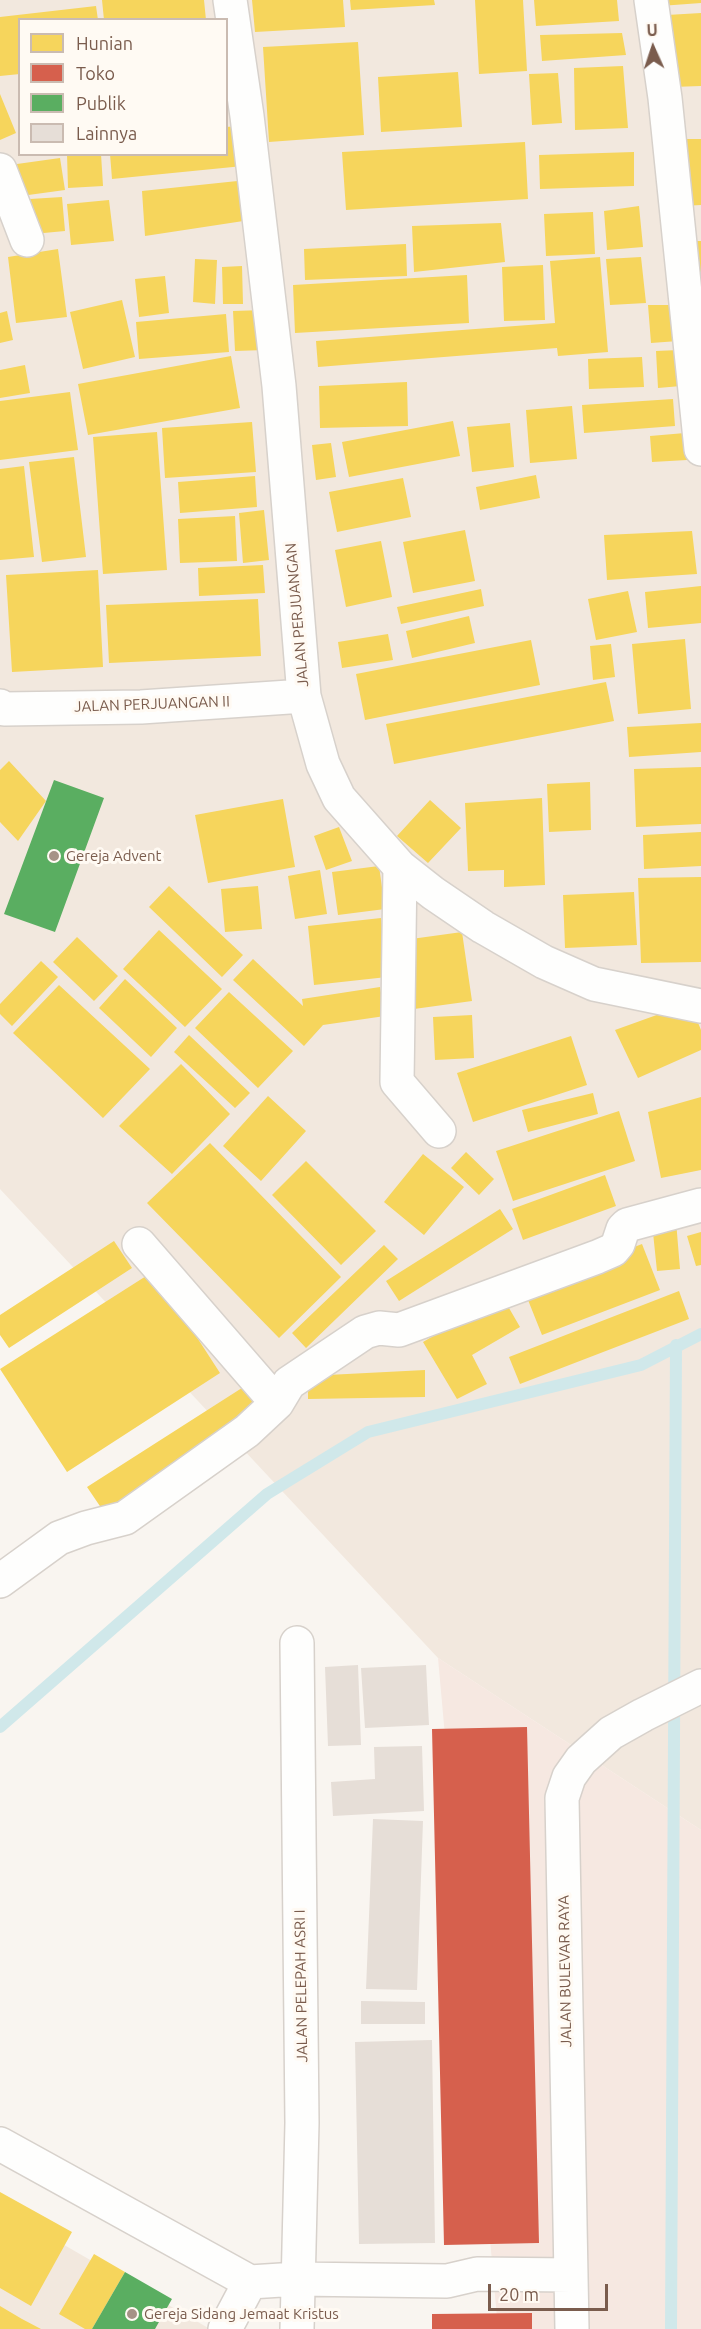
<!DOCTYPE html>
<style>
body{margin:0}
#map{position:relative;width:701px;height:2329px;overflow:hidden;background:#f9f5f0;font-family:Ubuntu,sans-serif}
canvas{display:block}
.legend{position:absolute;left:18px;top:18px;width:210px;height:138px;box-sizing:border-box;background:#fffaf3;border:2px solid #cabbb1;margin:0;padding:8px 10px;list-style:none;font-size:18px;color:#7a5c4d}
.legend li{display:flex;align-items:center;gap:12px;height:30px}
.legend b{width:30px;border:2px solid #cabbb1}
.north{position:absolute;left:623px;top:18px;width:60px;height:60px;-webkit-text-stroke:4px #fffaf3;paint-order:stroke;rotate:357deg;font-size:16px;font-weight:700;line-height:24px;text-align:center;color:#7a5c4d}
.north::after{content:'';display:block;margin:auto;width:21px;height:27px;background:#7a5c4d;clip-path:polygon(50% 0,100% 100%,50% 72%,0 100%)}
.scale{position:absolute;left:488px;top:2284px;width:120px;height:27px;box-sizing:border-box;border:3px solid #7a5c4d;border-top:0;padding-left:8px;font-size:18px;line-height:21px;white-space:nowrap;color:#7a5c4d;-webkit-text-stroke:4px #fffaf3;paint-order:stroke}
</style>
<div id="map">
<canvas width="701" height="2329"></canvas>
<ul class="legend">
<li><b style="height:16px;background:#f6d55c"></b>Hunian</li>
<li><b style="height:16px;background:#d6604d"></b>Toko</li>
<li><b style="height:16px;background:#5aae61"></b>Publik</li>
<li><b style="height:16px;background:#e6ded7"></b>Lainnya</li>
</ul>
<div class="north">U</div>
<div class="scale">20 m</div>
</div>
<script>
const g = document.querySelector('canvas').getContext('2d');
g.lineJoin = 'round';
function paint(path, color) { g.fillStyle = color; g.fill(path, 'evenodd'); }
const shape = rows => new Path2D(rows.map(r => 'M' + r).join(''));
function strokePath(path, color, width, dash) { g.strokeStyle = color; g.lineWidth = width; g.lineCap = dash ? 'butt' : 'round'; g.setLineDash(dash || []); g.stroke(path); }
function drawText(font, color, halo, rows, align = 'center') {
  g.font = font + ' Ubuntu,sans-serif'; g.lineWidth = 6; g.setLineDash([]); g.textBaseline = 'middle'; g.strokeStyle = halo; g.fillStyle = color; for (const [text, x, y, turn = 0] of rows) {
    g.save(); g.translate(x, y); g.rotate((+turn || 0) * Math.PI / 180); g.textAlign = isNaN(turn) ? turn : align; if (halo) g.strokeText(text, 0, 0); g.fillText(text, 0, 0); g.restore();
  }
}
const residential = shape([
 [0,0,701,0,701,1830,438,1658,0,1189],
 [20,20,226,20,226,154,20,154],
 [0,2208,210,2329,0,2329]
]);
const commercial = shape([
 [438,1658,701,1830,701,2329,498,2329]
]);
const homes = shape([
 [102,0,204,0,206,20,104,20],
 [252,0,343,0,345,27,255,32],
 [350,0,434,0,435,5,351,10],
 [475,0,523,0,527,71,479,74],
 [534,0,617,0,619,21,536,26],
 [660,0,701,0,701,3,660,6],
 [96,6,98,20,20,20,20,74,0,76,0,17],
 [701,13,701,86,672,87,667,15],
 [622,33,626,55,542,61,540,35],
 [358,42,364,135,269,142,263,47],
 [623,66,628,128,575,130,574,68],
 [458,72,462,127,381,132,378,77],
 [558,73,562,123,532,125,529,74],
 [0,94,16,133,0,140],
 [239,126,243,166,112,179,110,154,226,154,226,127],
 [682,139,701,139,701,205,682,206],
 [525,142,528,199,346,210,342,152],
 [634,152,634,186,540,189,539,155],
 [67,154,101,154,103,186,68,188],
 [60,158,65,190,21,196,17,164],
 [247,180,250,220,145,236,142,191],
 [62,197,65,231,33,234,30,199],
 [109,200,114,241,71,245,67,204],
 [639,206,643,247,607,250,604,211],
 [593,212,595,254,546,256,544,214],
 [501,223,505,262,414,272,412,226],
 [696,241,701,241,701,279,697,279],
 [406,244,407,276,305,280,304,249],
 [58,249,67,317,16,323,8,257],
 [600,257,608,352,558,356,557,348,318,367,316,341,555,323,550,261],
 [641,257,646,303,610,305,606,259],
 [195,259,217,260,215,304,193,302],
 [543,265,545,320,504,321,502,267],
 [242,266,243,304,223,304,222,267],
 [467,275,469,323,295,333,293,285],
 [165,276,169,313,139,317,135,279],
 [122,300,135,357,83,369,70,312],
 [648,305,675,305,678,341,651,343],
 [264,310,265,350,235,351,233,311],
 [7,311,13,340,0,343,0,313],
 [226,314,229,352,139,359,136,322],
 [679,350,681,386,658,388,656,351],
 [231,356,240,408,88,435,78,384],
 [642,357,644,387,589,389,588,359],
 [25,365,30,393,0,398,0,370],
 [407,382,408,426,320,428,319,386],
 [70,392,78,450,0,460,0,401],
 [673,399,675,426,584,433,582,405],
 [572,406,577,459,530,463,526,410],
 [453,421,460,456,349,477,342,442],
 [252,422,256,472,165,478,162,428],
 [510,423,514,467,472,472,467,427],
 [157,432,167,570,103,574,93,437],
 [685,433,687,460,652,462,650,436],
 [331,443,336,477,316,480,312,445],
 [74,457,86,557,42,562,29,462],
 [24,466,34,557,0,560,0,469],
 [536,475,540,498,480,510,476,487],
 [255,476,257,507,180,513,178,482],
 [403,478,411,517,337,532,329,492],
 [264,510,269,560,243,563,239,513],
 [235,516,237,561,180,563,178,519],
 [465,530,475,581,413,593,403,542],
 [692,531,697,574,607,580,604,535],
 [381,541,392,597,346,607,335,550],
 [263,565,265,593,199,596,198,568],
 [98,570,103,667,12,672,6,575],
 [701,586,701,623,648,628,645,592],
 [481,589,484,606,401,624,397,607],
 [628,591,637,632,596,640,588,599],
 [258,599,261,656,109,663,106,605],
 [469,616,475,643,412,658,406,631],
 [388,634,393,660,342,668,338,642],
 [685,639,691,709,638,714,632,644],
 [531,640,540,685,365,720,356,674],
 [611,644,615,677,593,680,590,646],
 [606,682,614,721,394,764,386,724],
 [701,723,701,752,629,757,627,727],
 [9,761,46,801,18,841,0,822,0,770],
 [701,767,701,824,636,827,634,769],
 [590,782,591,830,549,832,547,784],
 [542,798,545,885,504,887,504,870,468,871,465,803],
 [283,799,295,867,208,883,195,815],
 [430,800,461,828,428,863,397,836],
 [339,827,352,861,326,870,314,836],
 [701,832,701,866,644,869,643,835],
 [379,866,385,909,338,915,332,872],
 [320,870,327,914,295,919,288,876],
 [701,877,701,962,641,963,638,878],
 [169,886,243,955,222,977,149,907],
 [258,886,262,929,225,932,221,889],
 [634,892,637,945,565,948,563,895],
 [381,918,387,977,314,985,308,926],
 [159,930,222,989,185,1027,123,969],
 [462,932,472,1001,414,1009,404,940],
 [77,937,118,976,94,1001,53,962],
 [253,959,303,1006,302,999,380,987,385,1016,323,1025,304,1046,233,980],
 [41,961,58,977,12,1026,0,1014,0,1004],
 [125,979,177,1028,151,1057,99,1008],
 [59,985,150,1069,103,1118,13,1033],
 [229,992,293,1051,258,1088,195,1028],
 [690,1003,701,1030,701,1050,638,1078,615,1030],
 [472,1015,474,1058,435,1060,433,1017],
 [189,1035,250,1093,235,1108,174,1052],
 [571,1036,587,1085,473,1122,457,1073],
 [181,1064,230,1114,172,1174,119,1126],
 [593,1093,598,1114,528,1132,522,1110],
 [268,1096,306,1131,261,1181,223,1146],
 [701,1097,701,1170,661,1178,648,1112],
 [619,1111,635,1161,513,1201,496,1151],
 [210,1143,341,1277,279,1338,147,1203],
 [466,1152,494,1179,479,1195,451,1168],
 [423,1154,464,1187,424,1235,384,1202],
 [306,1161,376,1231,341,1265,272,1195],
 [605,1175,616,1206,523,1240,512,1209],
 [500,1209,513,1229,399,1301,386,1281],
 [676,1221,680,1269,657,1271,652,1223],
 [701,1232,701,1265,696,1266,687,1236],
 [114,1241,132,1268,9,1348,0,1335,0,1315],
 [642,1244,660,1290,542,1335,524,1290],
 [384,1245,398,1259,306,1348,292,1333],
 [154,1271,220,1373,67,1472,0,1369],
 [679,1291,689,1319,520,1384,509,1357],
 [502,1296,520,1327,472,1355,487,1384,457,1399,423,1342],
 [425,1370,425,1397,308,1399,308,1376],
 [245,1386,263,1414,108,1518,87,1487],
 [0,2192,72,2232,31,2306,0,2288],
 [94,2254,125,2272,92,2329,85,2329,59,2314],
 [0,2306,22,2319,41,2329,0,2329]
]);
const shops = shape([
 [527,1727,539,2243,444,2245,432,1729],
 [532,2313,532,2329,432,2329,432,2314]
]);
const public = shape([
 [54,780,104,798,55,932,4,914],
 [125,2272,172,2299,155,2329,92,2329]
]);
const stream = shape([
 [0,1727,267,1494,368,1432,641,1365,701,1334],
 [671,2329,676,1345]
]);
const building = shape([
 [358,1665,361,1745,328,1746,325,1667],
 [426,1665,429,1725,365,1728,361,1668],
 [422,1746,424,1811,333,1816,331,1782,375,1779,374,1747],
 [373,1819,423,1821,417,1990,366,1989],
 [361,2001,425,2002,425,2024,361,2024],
 [432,2040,435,2243,359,2244,355,2042]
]);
const minor = shape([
 [230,0,247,116,279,386,304,696,323,764,339,798,400,867,433,893,483,927,544,962,594,984,701,1006],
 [651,0,665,98,701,449],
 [0,170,27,240],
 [0,706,4,709,141,707,304,696],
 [400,867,397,1082,439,1131],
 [139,1244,277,1403],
 [0,1581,59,1538,86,1528,125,1518,247,1431,277,1403,289,1383,365,1332,379,1328,399,1330,597,1257,613,1250,618,1244,623,1229,627,1225,701,1205],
 [0,2144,250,2282,297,2279,447,2281,477,2274,571,2275],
 [225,2329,250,2282],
 [297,2329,302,2123,297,1643],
 [572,2329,562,1798,569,1777,581,1760,611,1733,643,1715,701,1686]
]);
const markers = [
 [54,856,6,"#a69286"],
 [132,2314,6,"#a69286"]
];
const streetNames = [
 ["JALAN PERJUANGAN",297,615,-95],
 ["JALAN PERJUANGAN II",152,704,-2],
 ["JALAN BULEVAR RAYA",565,1971,-91],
 ["JALAN PELEPAH ASRI I",301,1986,-91]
];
const poiNames = [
 ["Gereja Advent",66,856],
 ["Gereja Sidang Jemaat Kristus",144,2314]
];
paint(residential, '#f2e8de');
paint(commercial, '#f6e8e1');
paint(homes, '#f6d55c');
paint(shops, '#d6604d');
paint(public, '#5aae61');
strokePath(stream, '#d0e8ea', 12);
paint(building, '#e6ded7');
strokePath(minor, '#d7d1cb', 36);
strokePath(minor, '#fefefd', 33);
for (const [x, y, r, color] of markers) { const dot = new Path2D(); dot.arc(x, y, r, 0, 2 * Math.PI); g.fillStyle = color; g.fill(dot); strokePath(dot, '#fffaf3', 2); }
drawText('15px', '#7a5c4d', '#fffaf3', streetNames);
drawText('15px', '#7a5c4d', '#fffaf3', poiNames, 'left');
</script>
